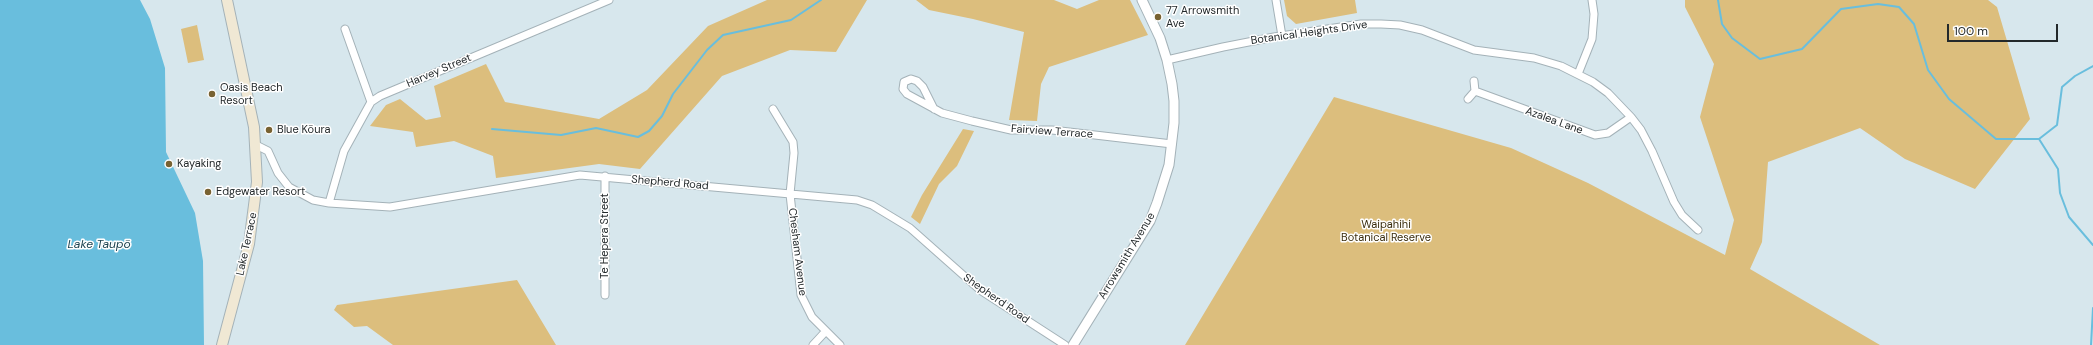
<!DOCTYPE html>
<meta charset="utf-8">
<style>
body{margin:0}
#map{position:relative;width:2093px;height:345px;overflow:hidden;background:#d7e7ed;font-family:"DM Sans",sans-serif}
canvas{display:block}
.scale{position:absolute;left:1947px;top:24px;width:111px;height:18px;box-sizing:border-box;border:2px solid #23292b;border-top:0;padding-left:5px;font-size:12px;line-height:14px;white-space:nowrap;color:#23292b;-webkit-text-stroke:3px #fff;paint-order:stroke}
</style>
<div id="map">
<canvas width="2093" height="345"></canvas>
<div class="scale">100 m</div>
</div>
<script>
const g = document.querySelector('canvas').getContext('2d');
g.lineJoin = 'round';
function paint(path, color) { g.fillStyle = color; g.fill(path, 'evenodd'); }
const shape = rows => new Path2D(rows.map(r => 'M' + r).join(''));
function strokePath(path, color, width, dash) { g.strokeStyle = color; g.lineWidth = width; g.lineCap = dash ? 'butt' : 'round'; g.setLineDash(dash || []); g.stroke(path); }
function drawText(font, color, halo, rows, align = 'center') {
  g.font = font + ' "DM Sans",sans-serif'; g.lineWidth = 3; g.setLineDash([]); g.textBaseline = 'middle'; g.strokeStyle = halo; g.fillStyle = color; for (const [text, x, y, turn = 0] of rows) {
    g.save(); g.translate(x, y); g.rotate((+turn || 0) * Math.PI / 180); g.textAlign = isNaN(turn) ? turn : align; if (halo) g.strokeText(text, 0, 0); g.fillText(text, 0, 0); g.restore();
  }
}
const green = shape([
 [767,0,867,0,836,52,790,50,722,76,640,169,599,164,496,178,493,156,454,141,416,147,413,132,370,126,386,105,400,99,426,120,441,117,434,86,486,64,505,102,599,119,647,90,708,26],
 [916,0,1054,0,1077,9,1099,0,1130,0,1148,35,1049,67,1041,84,1037,121,1009,120,1024,32,973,19,929,10],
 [1284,0,1355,0,1357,13,1296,24,1287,16],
 [1685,0,1988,0,1997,7,2030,119,1975,189,1905,159,1860,128,1768,162,1762,242,1750,269,1880,345,1185,345,1334,97,1511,148,1588,183,1725,255,1734,220,1700,117,1714,64,1685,7],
 [197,25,204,60,188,63,181,29],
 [963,129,974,131,957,166,939,184,920,224,911,217,922,195],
 [517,280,556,345,393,345,367,326,354,327,334,310,337,305]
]);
const water = shape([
 [0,0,140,0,150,19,165,68,166,152,195,213,203,261,204,345,0,345]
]);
const stream = shape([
 [1718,0,1722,24,1732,38,1760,59,1802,49,1841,9,1878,4,1899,7,1914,24,1928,70,1949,99,1996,139,2039,139,2057,125,2062,87,2075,76,2093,66],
 [492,129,561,135,596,128,638,137,649,131,662,116,673,94,707,50,723,35,791,20,821,0],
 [2039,139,2058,169,2060,193,2069,217,2093,245],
 [2091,345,2093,308]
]);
const minor = shape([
 [1276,0,1282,36],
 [345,29,371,102],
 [1167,60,1223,47,1274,37,1361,24,1381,24,1400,25,1422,30,1474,50,1534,58,1561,66,1593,82,1608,93,1631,117,1641,130,1652,151,1674,202,1682,215,1698,230],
 [1578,74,1592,39,1594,14,1592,0],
 [1474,81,1475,91,1595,135,1608,133,1631,117],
 [1468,99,1475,91],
 [773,109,793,142,794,153,790,194,801,295,812,317,840,345],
 [934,109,923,87,917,81,911,79,904,82,903,89,907,94,942,113,972,121,1011,130,1052,130,1172,144],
 [256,145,268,151,278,173,289,187,313,200,329,203,390,207,580,175,857,200,872,205,910,228,980,290,1065,345],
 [329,203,344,151,371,102,380,96,609,0],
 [605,295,605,176],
 [813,345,826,331]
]);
const tertiary = shape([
 [1073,345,1150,221,1157,203,1169,165,1174,123,1174,101,1172,84,1167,60,1160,38,1142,0]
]);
const secondary = shape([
 [222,345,249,244,257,182,254,127,227,0]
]);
const markers = [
 [1158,17,4,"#786232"],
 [212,94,4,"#786232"],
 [269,130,4,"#786232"],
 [169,164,4,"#786232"],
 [208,192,4,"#786232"]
];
const poiNames = [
 ["77 Arrowsmith",1166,11],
 ["Ave",1166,24],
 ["Oasis Beach",220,88],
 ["Resort",220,101],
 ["Blue Kōura",277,130],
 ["Kayaking",177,164],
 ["Edgewater Resort",216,192]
];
const streetNames = [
 ["Botanical Heights Drive",1309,33,-8],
 ["Harvey Street",439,71,-23],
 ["Azalea Lane",1554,121,20],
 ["Fairview Terrace",1052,132,4],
 ["Shepherd Road",670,183,5],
 ["Te Hepera Street",605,236,-90],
 ["Lake Terrace",247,244,-78],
 ["Chesham Avenue",797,252,83],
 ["Arrowsmith Avenue",1127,256,-59],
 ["Shepherd Road",996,299,35]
];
const parkNames = [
 ["Waipahihi",1386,225],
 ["Botanical Reserve",1386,238]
];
const waterNames = [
 ["Lake Taupō",99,245]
];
paint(green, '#dcbe7d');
paint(water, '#69bedd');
strokePath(stream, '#69bedd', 2);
strokePath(minor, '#a4b2b8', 9);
strokePath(tertiary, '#a4b2b8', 11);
strokePath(secondary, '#a4b2b8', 12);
strokePath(minor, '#fff', 7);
strokePath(tertiary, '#fff', 9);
strokePath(secondary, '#f0e8d4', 10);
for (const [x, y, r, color] of markers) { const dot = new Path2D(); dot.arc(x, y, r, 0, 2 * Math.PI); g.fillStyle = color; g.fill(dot); strokePath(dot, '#fff', 1.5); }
drawText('11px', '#23292b', '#fff', poiNames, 'left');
drawText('11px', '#23292b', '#fff', streetNames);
drawText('11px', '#3b2e0f', '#fff', parkNames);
drawText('italic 12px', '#1d4451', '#fff', waterNames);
</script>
